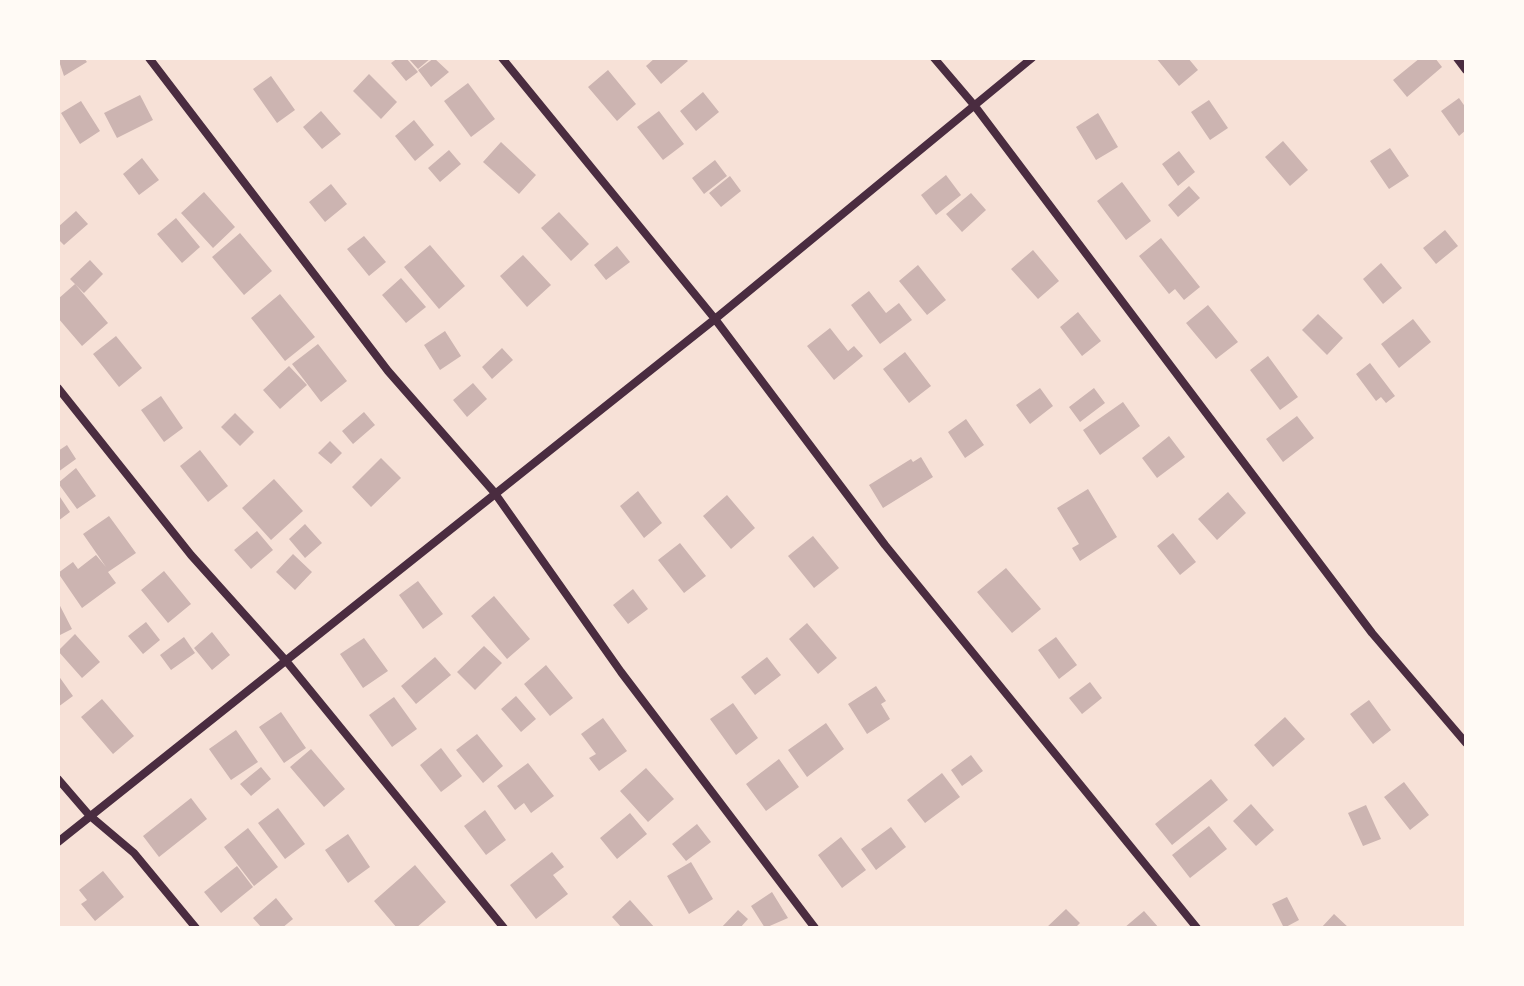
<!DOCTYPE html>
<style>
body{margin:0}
#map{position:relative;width:1524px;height:986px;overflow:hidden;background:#f7e1d7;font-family:"Source Serif 4",serif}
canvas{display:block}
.frame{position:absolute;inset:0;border:60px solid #fffaf5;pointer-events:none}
</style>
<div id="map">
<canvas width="1524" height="986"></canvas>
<div class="frame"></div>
</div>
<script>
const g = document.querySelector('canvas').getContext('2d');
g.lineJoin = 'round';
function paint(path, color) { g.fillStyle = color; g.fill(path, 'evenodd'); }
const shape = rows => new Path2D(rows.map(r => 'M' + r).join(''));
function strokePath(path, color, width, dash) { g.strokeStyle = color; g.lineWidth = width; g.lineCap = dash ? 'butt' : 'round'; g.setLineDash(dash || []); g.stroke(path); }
const building = shape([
 [58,58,84,58,87,62,64,76],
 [398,58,406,58,418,72,406,81,391,63],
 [408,58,431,58,418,69],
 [434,58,449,72,431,87,418,70],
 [655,58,685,58,688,61,661,84,646,66],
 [1156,58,1188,58,1198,70,1179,86],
 [1420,58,1435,58,1442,67,1407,97,1393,80],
 [608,70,636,104,617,121,588,87],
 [369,74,397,102,381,119,353,91],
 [271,76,295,110,277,123,253,89],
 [468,83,495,119,471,137,444,101],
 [703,92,719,112,696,131,680,111],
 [140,95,153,120,117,138,104,113],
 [1459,98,1466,108,1466,130,1459,136,1441,111],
 [1209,100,1228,128,1210,140,1191,112],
 [81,101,100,131,80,144,61,113],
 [321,111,341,134,322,149,303,127],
 [659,111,684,144,663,160,637,127],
 [1098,113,1118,147,1096,160,1076,127],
 [414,120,434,145,415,161,395,136],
 [1283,141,1308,170,1290,186,1265,157],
 [501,142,536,175,519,194,483,162],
 [1390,148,1409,176,1389,189,1370,161],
 [449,150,461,164,440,182,428,168],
 [1179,151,1195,172,1178,186,1162,164],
 [142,158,159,180,139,195,123,174],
 [715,160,727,176,704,194,692,178],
 [946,175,961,195,936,215,921,195],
 [730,176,741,191,721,207,709,193],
 [1122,182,1151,221,1126,240,1097,201],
 [331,184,347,204,325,222,309,202],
 [1189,186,1200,198,1178,217,1168,205],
 [204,192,235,227,213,248,181,213],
 [971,193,986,210,962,232,946,214],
 [76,211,88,224,64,245,58,239,58,227],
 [559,212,589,244,571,261,541,228],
 [176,218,200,247,182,263,157,234],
 [1445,230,1458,246,1436,264,1423,248],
 [240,233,272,271,244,295,212,257],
 [364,236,386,262,369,276,347,249],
 [1161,238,1200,287,1184,300,1175,289,1169,294,1139,256],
 [430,245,465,286,439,309,404,267],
 [617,246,630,262,606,280,594,265],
 [1033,250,1059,281,1038,299,1011,269],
 [523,255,551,285,527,307,500,276],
 [90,260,103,274,84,293,70,279],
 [1381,263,1402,288,1383,304,1363,279],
 [918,265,946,300,927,315,899,281],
 [401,278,426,307,406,323,382,295],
 [75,284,108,323,82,346,58,318,58,299],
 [869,291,886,313,899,303,912,320,880,344,851,305],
 [280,294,315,337,285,361,251,318],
 [1208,305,1238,342,1216,359,1186,323],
 [1078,312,1101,341,1082,356,1060,327],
 [1318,314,1343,338,1327,355,1302,330],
 [1413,319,1431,342,1399,368,1381,344],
 [830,328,848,351,854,346,863,356,834,380,807,346],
 [445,331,461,356,440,370,424,345],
 [116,336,142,368,119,387,93,354],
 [318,344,347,381,321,402,292,364],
 [502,348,513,360,492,379,482,367],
 [905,352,931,386,909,403,883,369],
 [1268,356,1298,397,1280,410,1250,370],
 [1370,363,1395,396,1386,403,1381,397,1376,401,1356,374],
 [289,366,307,385,280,409,263,390],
 [473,383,487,399,467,417,453,400],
 [1040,388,1053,406,1030,424,1016,405],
 [1094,388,1105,403,1080,422,1069,407],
 [161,396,183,428,164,442,141,410],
 [1123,402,1140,426,1100,455,1083,430],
 [364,412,375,425,353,444,342,431],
 [235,413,254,432,240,446,221,427],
 [1297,416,1314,438,1283,462,1266,439],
 [966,419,984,445,965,458,948,432],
 [1169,436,1185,457,1157,478,1142,458],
 [330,441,342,453,331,464,318,453],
 [67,445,76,459,58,472,58,451],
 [200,450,228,486,208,502,180,466],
 [921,457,933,477,883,508,869,485,911,459,913,462],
 [381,458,401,478,371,507,352,487],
 [76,468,96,496,77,509,58,483],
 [274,479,303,511,271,540,242,508],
 [1088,489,1117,537,1080,561,1072,548,1079,544,1057,508],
 [638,491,662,523,644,538,620,506],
 [1228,492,1246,513,1217,540,1198,519],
 [58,494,70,512,58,521],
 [727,495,755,528,731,549,703,516],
 [109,516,136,553,108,572,116,583,82,608,58,573,73,562,78,569,96,555,106,567,83,534],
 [305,524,322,543,305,558,289,539],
 [257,531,273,550,251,569,234,550],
 [1173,533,1196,562,1180,575,1157,546],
 [813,536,839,568,814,588,788,556],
 [680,543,706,576,684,593,658,560],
 [293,554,312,572,295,590,276,572],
 [1006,568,1041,609,1012,633,977,592],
 [164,571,191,604,168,623,141,590],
 [418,581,443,614,423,629,399,595],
 [633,589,648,609,628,624,613,605],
 [494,596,530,639,507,659,471,616],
 [58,602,72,629,58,636],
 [146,622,160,640,143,654,128,636],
 [807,623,837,658,818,674,789,639],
 [212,632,230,655,212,670,194,648],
 [75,634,100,662,82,678,58,651],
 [184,637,195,653,171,670,160,655],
 [1056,637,1077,665,1059,679,1038,650],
 [364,638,388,671,363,688,340,654],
 [484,646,502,663,475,690,457,672],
 [435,657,451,675,416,704,401,686],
 [767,657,781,675,755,695,741,677],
 [546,665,573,698,550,716,524,684],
 [58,675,73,696,58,707],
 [1090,682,1102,698,1082,714,1069,698],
 [876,686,886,701,881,704,890,719,867,734,848,704],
 [516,696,536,719,521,732,501,709],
 [394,697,417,729,392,747,369,715],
 [102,699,134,736,113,754,81,717],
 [1369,700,1391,730,1373,744,1350,714],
 [733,703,758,738,736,755,710,719],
 [281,712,306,748,284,763,259,727],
 [1285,717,1305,739,1273,767,1254,745],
 [603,718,627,751,599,771,589,758,596,754,581,734],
 [826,723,844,749,807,777,788,750],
 [236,730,258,762,231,780,209,749],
 [477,734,503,766,483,783,456,750],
 [441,748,462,776,441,792,420,765],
 [311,749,345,789,324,807,290,767],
 [971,755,983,771,962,786,951,770],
 [779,759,799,787,766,811,746,784],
 [528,763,554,796,531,813,524,803,515,810,497,786],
 [261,767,271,779,251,796,240,784],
 [646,768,674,799,648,822,620,791],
 [942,773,960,797,925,823,907,800],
 [1211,779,1228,800,1172,845,1155,824],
 [1404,782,1429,815,1410,830,1384,797],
 [191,798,207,819,159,857,143,836],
 [1251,804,1274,830,1256,846,1233,821],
 [1366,805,1381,839,1363,846,1348,813],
 [278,808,305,844,285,859,258,823],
 [485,810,506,840,486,855,464,826],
 [630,813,647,834,617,859,600,838],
 [697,824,711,842,686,861,672,844],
 [1209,826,1227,849,1190,878,1172,855],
 [891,827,906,847,876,870,861,849],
 [248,828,278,867,254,886,224,847],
 [348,834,370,867,348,883,325,850],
 [841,837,866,870,842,888,818,855],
 [552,852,564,867,553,875,568,894,536,919,510,885],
 [691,862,713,899,689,914,667,876],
 [415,865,446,902,416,928,397,928,374,901],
 [237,866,253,887,221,913,204,892],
 [103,871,124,897,95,921,81,904,87,900,79,890],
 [772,892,788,918,765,928,751,906],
 [1287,897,1299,920,1284,928,1272,904],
 [276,898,293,919,282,928,262,928,253,918],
 [630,900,655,928,622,928,612,917],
 [1066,909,1080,923,1075,928,1046,928],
 [738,910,748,919,740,928,721,928],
 [1144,911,1159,928,1124,928],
 [1334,914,1349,928,1321,928]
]);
const minor = shape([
 [149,58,388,371,494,492,621,672,815,928],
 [502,58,715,319,885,545,1197,928],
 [934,58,974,105,1372,633,1466,743],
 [1457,58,1466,70],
 [58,388,191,555,287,662,504,928],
 [58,779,89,815,134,853,196,928],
 [58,842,715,319,1032,58]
]);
paint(building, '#ccb4b1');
strokePath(minor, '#4a2c40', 8);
</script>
